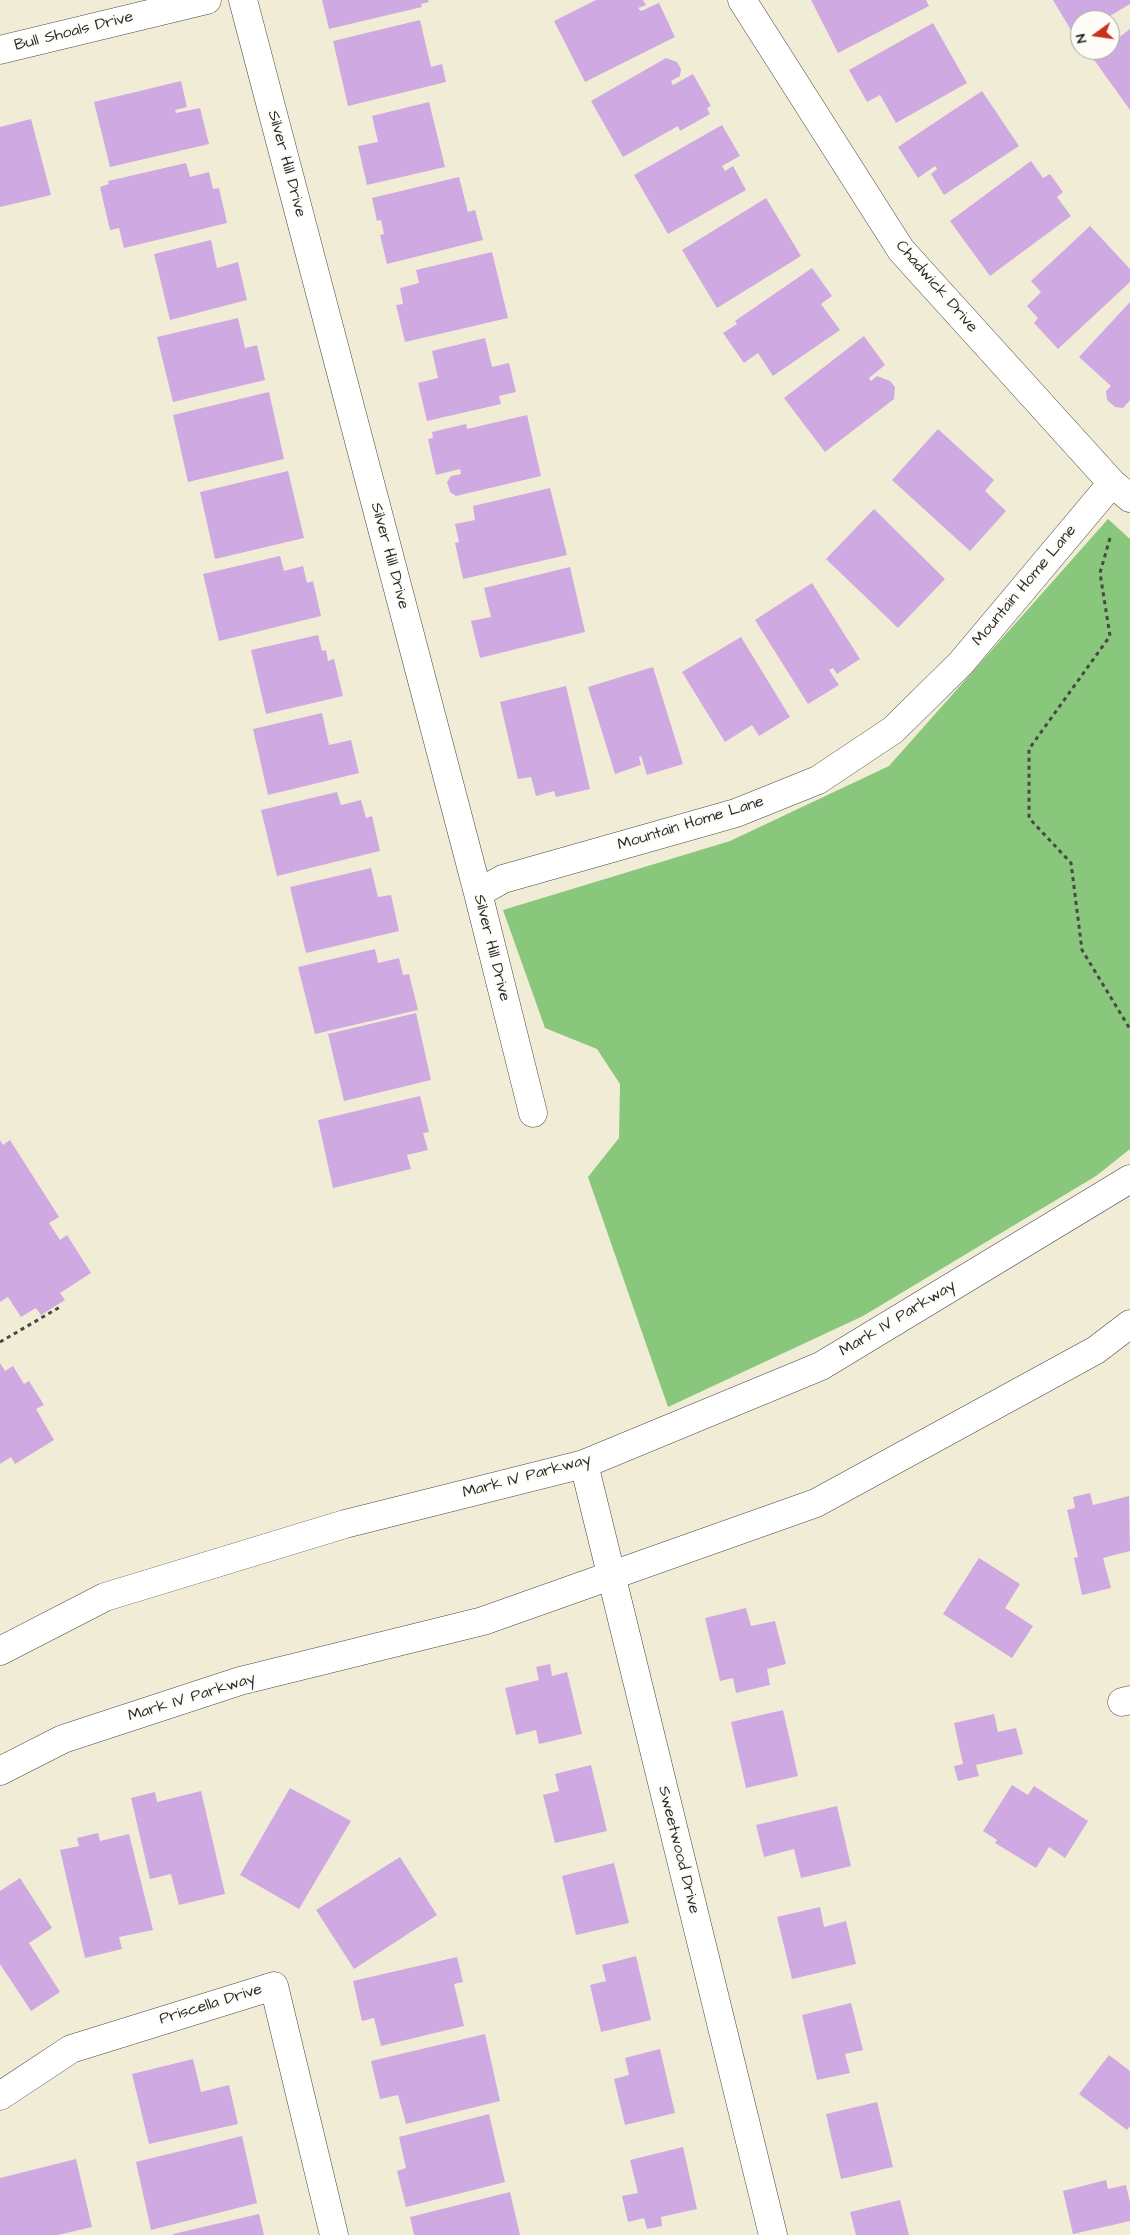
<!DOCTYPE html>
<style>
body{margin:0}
#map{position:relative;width:1130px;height:2235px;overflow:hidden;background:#f1ecd5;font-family:"Architects Daughter",sans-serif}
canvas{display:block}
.north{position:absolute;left:1070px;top:10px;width:50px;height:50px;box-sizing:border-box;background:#fdfcf7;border:1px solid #a9a8a5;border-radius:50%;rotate:256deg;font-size:14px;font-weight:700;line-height:20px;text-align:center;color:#2b2b2b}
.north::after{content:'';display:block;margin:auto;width:18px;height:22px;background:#c8321e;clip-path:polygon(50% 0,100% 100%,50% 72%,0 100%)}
</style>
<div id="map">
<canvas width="1130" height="2235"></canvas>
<div class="north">N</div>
</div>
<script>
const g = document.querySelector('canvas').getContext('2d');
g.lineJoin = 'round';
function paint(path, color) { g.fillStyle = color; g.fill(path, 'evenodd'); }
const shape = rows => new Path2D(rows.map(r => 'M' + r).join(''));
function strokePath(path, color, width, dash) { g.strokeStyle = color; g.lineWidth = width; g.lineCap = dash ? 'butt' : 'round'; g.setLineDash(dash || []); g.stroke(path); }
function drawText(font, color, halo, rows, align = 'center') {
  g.font = font + ' "Architects Daughter",sans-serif'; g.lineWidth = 4.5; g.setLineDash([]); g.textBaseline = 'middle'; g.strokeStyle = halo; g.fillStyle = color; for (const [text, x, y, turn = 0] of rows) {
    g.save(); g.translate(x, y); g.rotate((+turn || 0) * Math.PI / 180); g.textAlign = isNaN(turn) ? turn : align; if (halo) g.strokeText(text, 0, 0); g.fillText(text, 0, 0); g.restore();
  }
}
const green = shape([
 [1108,519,1130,539,1130,1149,1096,1176,863,1316,668,1407,588,1177,619,1138,620,1084,597,1049,545,1028,503,910,730,841,889,766]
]);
const building = shape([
 [322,0,428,0,429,2,421,4,422,7,329,29],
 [596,0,643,0,646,5,638,8,641,11,659,3,675,37,585,82,554,21],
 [811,0,926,0,929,6,838,53],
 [1053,0,1130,0,1130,4,1103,20,1080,20,1080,34,1075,37],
 [420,20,431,67,442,64,446,82,348,106,333,41],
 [933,23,967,83,896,123,880,95,867,102,849,70],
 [1130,29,1130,110,1092,57,1101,50,1110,50,1110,44],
 [666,58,677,62,681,69,680,76,671,81,673,85,693,74,711,106,707,108,710,114,680,131,678,126,623,157,591,101],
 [181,81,187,107,175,110,176,113,200,108,209,144,110,167,94,102],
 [982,91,1019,146,944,195,931,174,937,169,935,166,918,178,898,147],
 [429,102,445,167,367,185,358,146,378,142,372,116],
 [31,119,51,195,0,207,0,127],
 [722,125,740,156,722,166,725,171,733,166,746,190,668,234,634,175],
 [1031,161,1043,178,1050,174,1063,192,1057,197,1071,216,990,276,950,221],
 [186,163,190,177,209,172,213,189,219,188,227,223,124,248,119,228,110,230,100,187,109,184,108,181],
 [459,177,468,212,475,210,483,240,387,264,380,235,384,234,381,220,377,221,372,198],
 [766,198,801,256,717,308,682,250],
 [1090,226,1130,269,1130,282,1058,349,1034,323,1038,318,1027,306,1041,292,1031,281],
 [211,240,217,268,238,262,247,300,170,320,154,254],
 [492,252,508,318,405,342,396,305,403,304,400,288,419,283,416,270],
 [812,268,832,296,821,304,840,330,773,376,758,353,744,363,723,333,737,324,735,321],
 [1130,302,1130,400,1123,408,1115,407,1107,400,1106,391,1111,386,1079,357],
 [238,318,245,348,257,345,265,380,173,402,157,337],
 [864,336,885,365,869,378,871,381,877,376,890,381,895,387,894,399,825,452,784,398],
 [485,338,492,367,509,363,516,392,499,396,501,404,427,421,418,383,438,378,432,351],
 [269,392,284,459,188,482,173,415],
 [527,415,541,476,456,496,450,492,447,482,451,476,461,474,460,469,436,475,428,439,433,438,432,432,466,424,467,429],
 [938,429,994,480,985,491,1006,511,970,551,892,480],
 [288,471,304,538,215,559,200,492],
 [550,488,567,555,463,579,455,543,459,542,455,524,475,520,473,506],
 [874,509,945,579,898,628,826,559],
 [280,556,284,571,303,566,307,583,313,581,321,616,219,641,203,574],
 [570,567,585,632,480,658,471,621,491,617,484,588],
 [812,583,860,659,837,674,833,668,829,670,839,685,808,704,755,620],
 [318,635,322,651,326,650,328,661,334,659,343,696,266,714,251,650],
 [741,637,790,717,759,736,752,725,725,742,682,672],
 [653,667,683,764,647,775,641,756,639,757,641,765,615,774,588,687],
 [566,686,590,789,556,797,554,791,536,796,531,777,518,779,500,702],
 [322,713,329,745,351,740,359,773,268,795,253,729],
 [337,792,341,805,361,800,366,818,372,816,380,851,277,876,261,810],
 [371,868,378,897,391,895,399,931,306,953,290,887],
 [375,949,378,963,399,958,403,975,409,974,418,1010,315,1034,298,967],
 [416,1013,431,1080,344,1101,328,1034],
 [420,1096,429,1132,423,1133,428,1150,407,1155,411,1169,333,1188,318,1120],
 [0,1140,3,1145,10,1140,59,1217,49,1223,60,1240,67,1235,91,1273,60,1293,65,1300,41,1315,36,1308,21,1317,8,1297,0,1302],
 [0,1363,5,1371,13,1366,24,1384,29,1381,44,1405,36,1409,54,1440,15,1464,11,1457,0,1464],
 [1090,1493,1093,1505,1129,1496,1130,1551,1103,1558,1111,1588,1082,1595,1074,1558,1078,1557,1067,1510,1075,1508,1073,1497],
 [979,1558,1020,1584,1005,1608,1033,1626,1012,1658,943,1614],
 [746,1608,751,1626,775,1621,786,1664,767,1669,770,1685,736,1693,733,1678,720,1681,705,1618],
 [550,1664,552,1676,567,1672,582,1734,539,1744,536,1730,516,1735,505,1688,539,1680,536,1667],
 [783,1710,798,1776,746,1788,731,1722],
 [994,1714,998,1732,1016,1728,1023,1754,976,1765,979,1776,958,1781,954,1766,963,1764,954,1723],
 [591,1765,607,1831,555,1843,543,1795,559,1791,555,1774],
 [1012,1785,1028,1795,1034,1786,1088,1821,1065,1858,1049,1847,1036,1868,995,1843,997,1840,983,1831],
 [290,1788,351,1821,299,1909,240,1875],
 [201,1791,225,1894,179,1905,171,1874,150,1879,131,1798,155,1792,157,1802],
 [837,1806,851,1866,801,1878,794,1849,764,1857,756,1825],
 [98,1833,100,1841,129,1834,153,1930,119,1937,122,1949,85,1958,60,1850,79,1846,77,1838],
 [400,1857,437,1915,354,1969,316,1910],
 [614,1863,629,1923,576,1935,562,1876],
 [20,1878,52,1928,29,1943,60,1992,31,2011,0,1964,0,1891],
 [820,1907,824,1927,846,1921,856,1964,792,1979,777,1917],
 [636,1956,651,2020,601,2032,590,1985,606,1981,602,1965],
 [457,1957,463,1982,454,1984,464,2026,381,2046,374,2018,362,2021,353,1981],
 [851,2003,863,2050,845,2054,850,2073,817,2080,802,2015],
 [485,2034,500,2101,406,2124,398,2095,380,2099,371,2061],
 [660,2049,675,2113,625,2125,614,2079,629,2075,625,2058],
 [1109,2055,1130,2071,1130,2126,1127,2130,1079,2094],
 [193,2059,201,2092,229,2085,238,2124,149,2144,132,2074],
 [877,2102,893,2167,841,2179,826,2114],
 [489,2114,505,2182,406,2207,397,2171,406,2168,399,2137],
 [242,2136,257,2203,151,2230,136,2162],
 [683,2147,697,2209,661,2217,662,2226,647,2229,644,2218,628,2222,622,2196,638,2193,630,2160],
 [76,2159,92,2227,58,2235,0,2235,0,2178],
 [1106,2180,1108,2189,1126,2185,1130,2203,1130,2221,1073,2234,1063,2191],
 [510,2192,520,2235,414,2235,410,2217],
 [900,2200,909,2235,856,2235,850,2212],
 [259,2214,264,2235,173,2235,173,2234]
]);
const path = shape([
 [1110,538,1100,573,1110,636,1029,749,1029,818,1071,863,1082,950,1130,1029],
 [0,1342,60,1307]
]);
const minor = shape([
 [243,0,478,893,533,1113],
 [742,0,901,250,1112,483,1130,498],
 [0,50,207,0],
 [478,893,503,879,736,813,818,780,893,730,961,663,1112,483],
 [584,1464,773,2235],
 [1122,1702,1130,1700],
 [0,2096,71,2049,274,1986,334,2235]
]);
const secondary = shape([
 [0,1651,105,1597,345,1524,584,1464,821,1366,1130,1179],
 [0,1771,63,1739,240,1681,483,1621,816,1503,1096,1350,1130,1324]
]);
const streetNames = [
 ["Bull Shoals Drive",74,32,-14],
 ["Silver Hill Drive",286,164,75],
 ["Chadwick Drive",936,287,49],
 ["Silver Hill Drive",389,556,75],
 ["Mountain Home Lane",1025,586,-50],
 ["Mountain Home Lane",691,824,-17],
 ["Silver Hill Drive",491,948,76],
 ["Mark IV Parkway",898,1319,-31],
 ["Mark IV Parkway",527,1477,-15],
 ["Mark IV Parkway",192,1698,-17],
 ["Sweetwood Drive",678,1850,76],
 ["Priscella Drive",211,2005,-17]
];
paint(green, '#89c77d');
paint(building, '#cfaae2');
strokePath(minor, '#494844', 29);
strokePath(secondary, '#494844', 29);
strokePath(path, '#494844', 3, [4, 4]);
strokePath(minor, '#fff', 28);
strokePath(secondary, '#fff', 28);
drawText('16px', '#2b2b2b', '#fdfcf7', streetNames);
</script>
